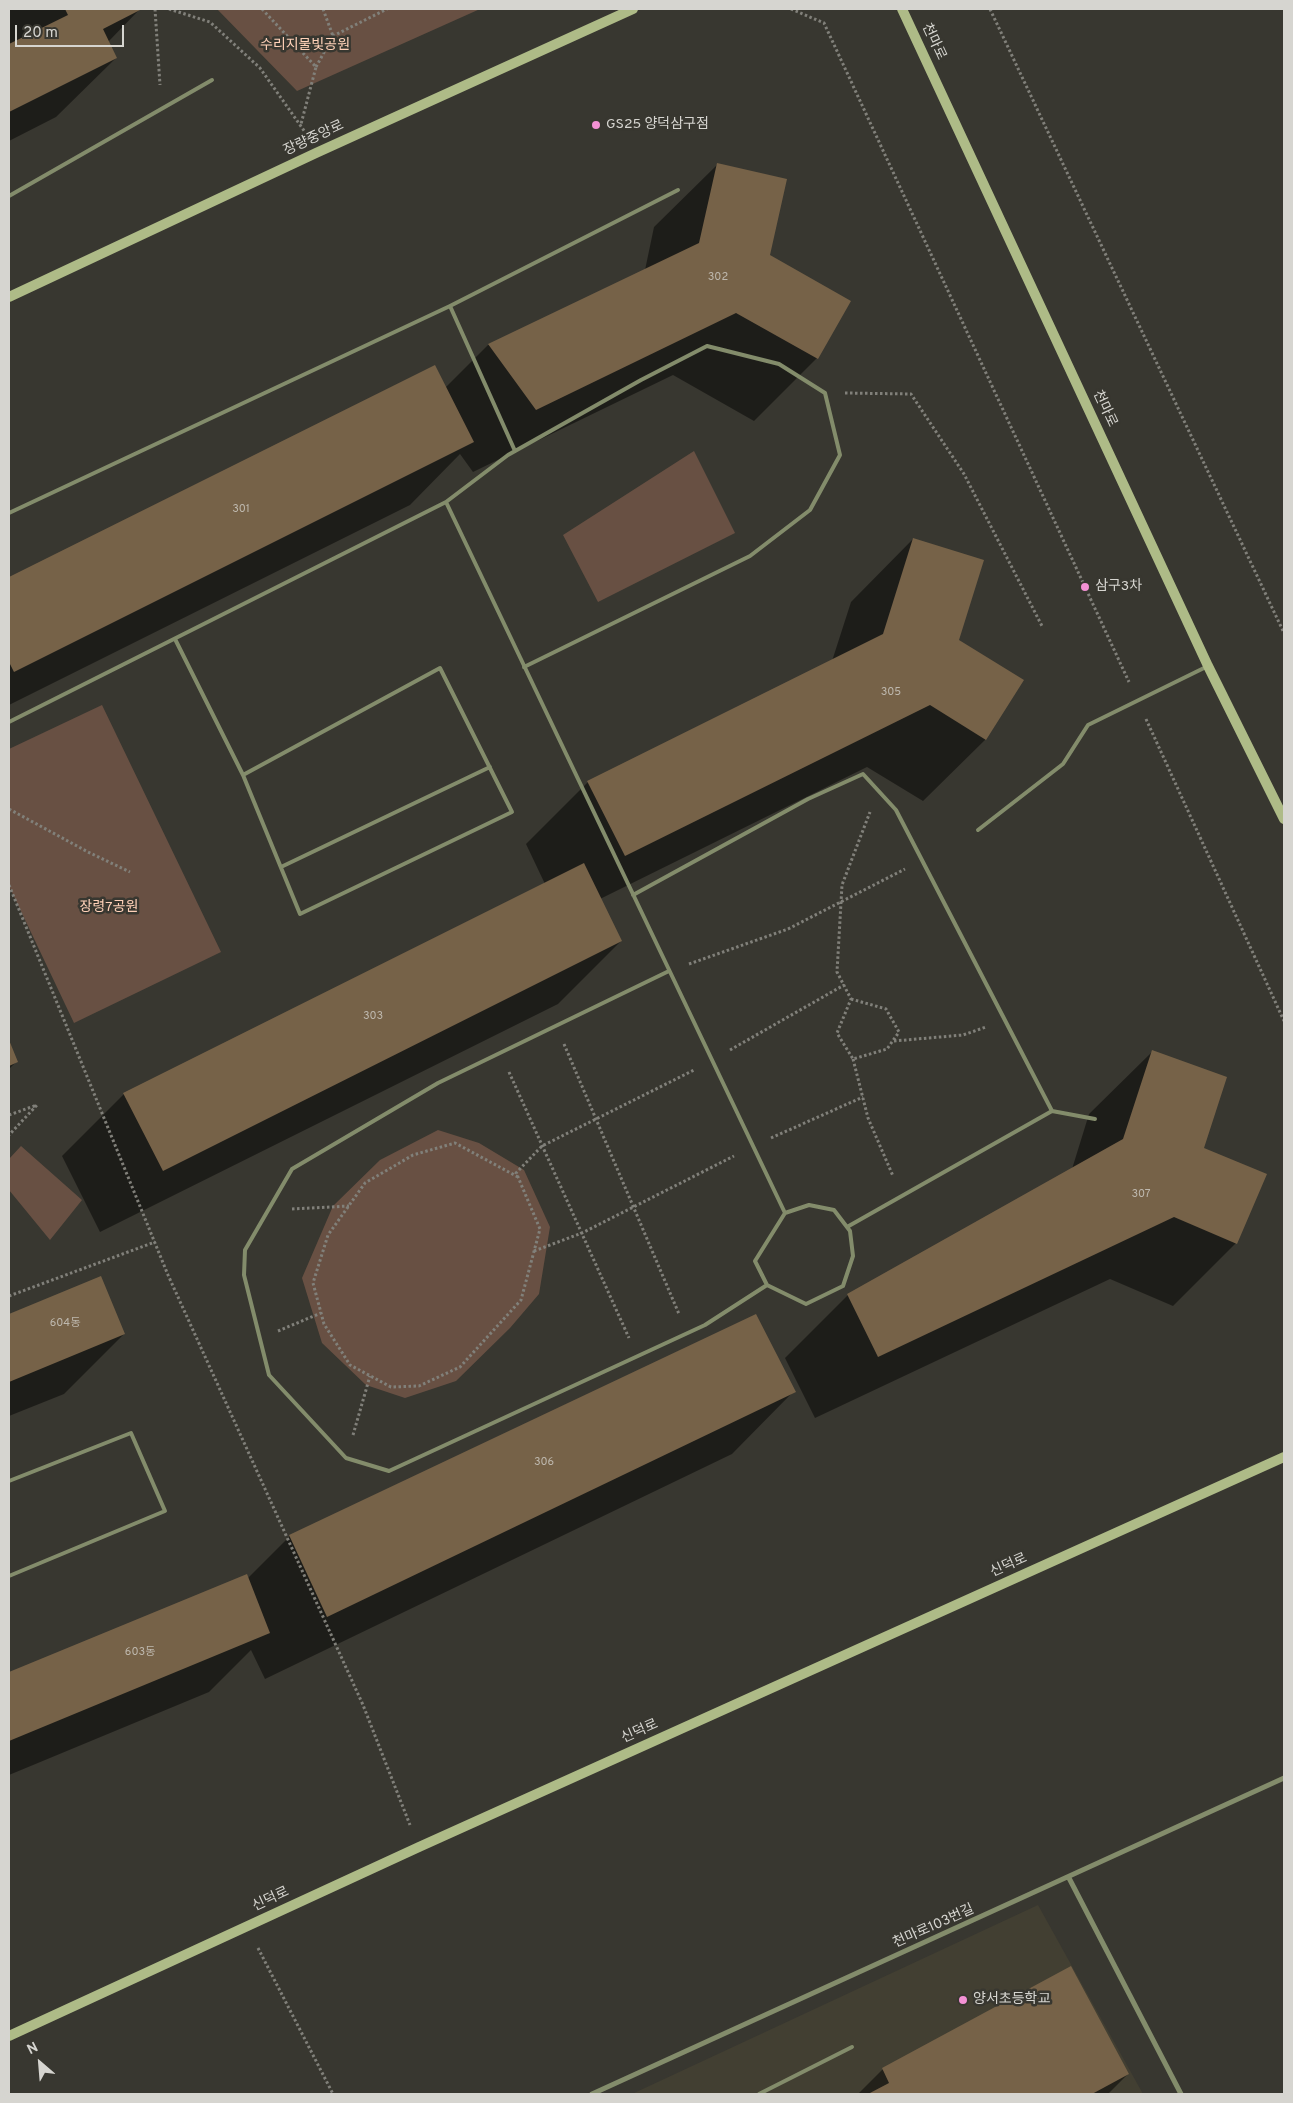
<!DOCTYPE html>
<meta charset="utf-8">
<style>
body{margin:0}
#map{position:relative;width:1293px;height:2103px;overflow:hidden;background:#383730;font-family:Overpass,sans-serif}
canvas{display:block}
.frame{position:absolute;inset:0;border:10px solid #d6d5d0;pointer-events:none}
.north{position:absolute;left:15px;top:2038px;width:50px;height:50px;-webkit-text-stroke:4px #383730;paint-order:stroke;rotate:333deg;font-size:14px;font-weight:700;line-height:20px;text-align:center;color:#d6d5d0}
.north::after{content:'';display:block;margin:auto;width:18px;height:22px;background:#d6d5d0;clip-path:polygon(50% 0,100% 100%,50% 72%,0 100%)}
.scale{position:absolute;left:15px;top:25px;width:109px;height:22px;box-sizing:border-box;border:2px solid #d6d5d0;border-top:0;padding-left:6px;font-size:15px;line-height:18px;white-space:nowrap;color:#d6d5d0;-webkit-text-stroke:4px #383730;paint-order:stroke}
</style>
<div id="map">
<canvas width="1293" height="2103"></canvas>
<div class="frame"></div>
<div class="north">N</div>
<div class="scale">20 m</div>
</div>
<script>
const g = document.querySelector('canvas').getContext('2d');
g.lineJoin = 'round';
function paint(path, color) { g.fillStyle = color; g.fill(path, 'evenodd'); }
const shape = rows => new Path2D(rows.map(r => 'M' + r).join(''));
function strokePath(path, color, width, dash) { g.strokeStyle = color; g.lineWidth = width; g.lineCap = dash ? 'butt' : 'round'; g.setLineDash(dash || []); g.stroke(path); }
function drawText(font, color, halo, rows, align = 'center') {
  g.font = font + ' Overpass,"Noto Sans KR",sans-serif'; g.lineWidth = 5; g.setLineDash([]); g.textBaseline = 'middle'; g.strokeStyle = halo; g.fillStyle = color; for (const [text, x, y, turn = 0] of rows) {
    g.save(); g.translate(x, y); g.rotate((+turn || 0) * Math.PI / 180); g.textAlign = isNaN(turn) ? turn : align; if (halo) g.strokeText(text, 0, 0); g.fillText(text, 0, 0); g.restore();
  }
}
const built = shape([
 [1038,1905,1143,2094,632,2094]
]);
const green = shape([
 [217,9,480,9,297,91],
 [694,451,735,533,598,602,563,535],
 [102,705,221,952,74,1023,9,886,9,749],
 [438,1130,479,1143,524,1170,550,1227,539,1294,510,1328,456,1381,405,1398,366,1385,322,1343,302,1278,333,1206,380,1160],
 [21,1146,82,1200,50,1240,9,1190,9,1159]
]);
const shadow = shape([
 [9,9,140,9,108,42,116,58,56,117,9,141],
 [717,165,769,256,849,302,817,358,754,421,673,375,473,472,460,454,410,505,9,705,9,578,434,367,445,388,488,345,645,270,654,227],
 [913,539,957,640,986,739,923,801,867,767,600,899,621,941,558,1004,100,1232,62,1156,124,1094,545,884,526,844,588,782,832,661,851,602],
 [9,1044,16,1062,9,1069],
 [1152,1052,1203,1149,1236,1243,1173,1306,1110,1279,815,1418,785,1358,848,1295,1072,1169,1089,1114],
 [100,1278,124,1334,64,1394,9,1416,9,1315],
 [794,1391,732,1454,265,1679,251,1650,209,1692,9,1775,9,1674,246,1576,247,1579,290,1536],
 [1071,1968,1128,2074,1108,2094,858,2094,882,2070]
]);
const building = shape([
 [65,9,142,9,103,29,117,58,9,112,9,44,68,15],
 [717,163,787,179,770,255,851,301,818,359,736,313,536,410,488,344,699,243],
 [435,365,474,442,14,672,9,662,9,577],
 [913,538,984,560,959,640,1024,680,986,740,930,705,625,856,587,781,883,634],
 [584,863,622,941,163,1171,123,1093],
 [9,1040,18,1062,9,1066],
 [1152,1050,1227,1077,1204,1148,1267,1174,1237,1244,1174,1217,878,1357,847,1294,1123,1139],
 [101,1276,125,1334,9,1382,9,1314],
 [756,1314,796,1392,327,1617,289,1535],
 [247,1574,270,1633,9,1741,9,1672],
 [1071,1966,1129,2074,1092,2094,868,2094,889,2083,882,2068]
]);
const path = shape([
 [155,9,160,85],
 [169,9,210,22,260,68,305,132],
 [262,9,316,67,301,124],
 [323,9,333,36],
 [791,9,824,23,1129,682],
 [990,9,1284,633],
 [316,67,333,36,387,9],
 [845,393,911,394,964,474,1043,628],
 [1146,719,1284,1021],
 [9,809,88,852,130,872],
 [9,885,168,1275,363,1705,410,1825],
 [689,964,788,929,905,869],
 [851,999,886,1009,899,1032,887,1049,853,1059,837,1033,851,999,837,972,842,885,870,812],
 [894,1041,963,1035,986,1027],
 [564,1044,679,1314],
 [730,1050,844,985],
 [853,1059,868,1118,893,1176],
 [509,1072,629,1338],
 [9,1115,37,1105,9,1135],
 [771,1138,863,1097],
 [518,1177,455,1143,413,1155,365,1183,328,1235,313,1283,324,1324,350,1365,391,1387,419,1386,460,1367,521,1300,540,1229,518,1177,516,1173,542,1146,694,1070],
 [292,1209,349,1206],
 [534,1251,582,1233,734,1156],
 [9,1296,155,1242],
 [278,1331,321,1313],
 [353,1435,370,1376],
 [258,1948,333,2094]
]);
const lane = shape([
 [9,196,212,80],
 [515,451,450,306,678,190],
 [446,502,508,455,641,380,707,346,779,364,825,393,840,455,810,510,750,556,524,667],
 [9,513,450,306],
 [175,639,243,775,440,668,512,812,300,914,243,775],
 [9,722,446,502,785,1213],
 [978,830,1063,764,1088,725,1206,667],
 [281,867,490,767],
 [633,895,808,799,863,774,896,810,1052,1111,847,1227],
 [669,971,438,1083,292,1169,245,1250,244,1275,269,1375,346,1458,389,1471,705,1325,767,1285],
 [1052,1111,1095,1119],
 [809,1205,834,1210,850,1231,853,1256,843,1286,806,1304,767,1285,755,1261,785,1213,809,1205],
 [9,1481,131,1433,165,1511,9,1576],
 [759,2094,852,2047]
]);
const street = shape([
 [1069,1878,1181,2094],
 [592,2094,1284,1778]
]);
const secondary = shape([
 [902,9,1208,666,1284,819],
 [9,297,316,153,633,9],
 [9,2036,419,1847,1284,1457]
]);
const markers = [
 [596,125,5,"#f491d4"],
 [1085,587,5,"#f491d4"],
 [963,2000,5,"#f491d4"]
];
const numberNames = [
 ["302",718,278],
 ["301",241,510],
 ["305",891,693],
 ["303",373,1017],
 ["307",1141,1195],
 ["604동",65,1324],
 ["306",544,1463],
 ["603동",140,1653]
];
const streetNames = [
 ["천마로",933,42,65],
 ["장량중앙로",314,139,-25],
 ["천마로",1104,409,65],
 ["신덕로",1009,1566,-24],
 ["신덕로",640,1732,-24],
 ["신덕로",271,1900,-25],
 ["천마로103번길",934,1927,-24]
];
const parkNames = [
 ["수리지물빛공원",305,46],
 ["장령7공원",109,908]
];
const poiNames = [
 ["GS25 양덕삼구점",606,125],
 ["삼구3차",1095,587],
 ["양서초등학교",973,2000]
];
paint(built, '#423f32');
paint(green, '#685043');
paint(shadow, '#0007');
paint(building, '#766248');
strokePath(path, '#81807a', 3, [2.5, 2.5]);
strokePath(lane, '#838c6b', 4);
strokePath(street, '#838c6b', 5);
strokePath(secondary, '#aebb87', 10);
for (const [x, y, r, color] of markers) { const dot = new Path2D(); dot.arc(x, y, r, 0, 2 * Math.PI); g.fillStyle = color; g.fill(dot); strokePath(dot, '#383730', 2); }
drawText('11px', '#beb8ae', null, numberNames);
drawText('14px', '#d6d5d0', '#383730', streetNames);
drawText('14px', '#ffd1b8', '#383730', parkNames);
drawText('14px', '#d6d5d0', '#383730', poiNames, 'left');
</script>
